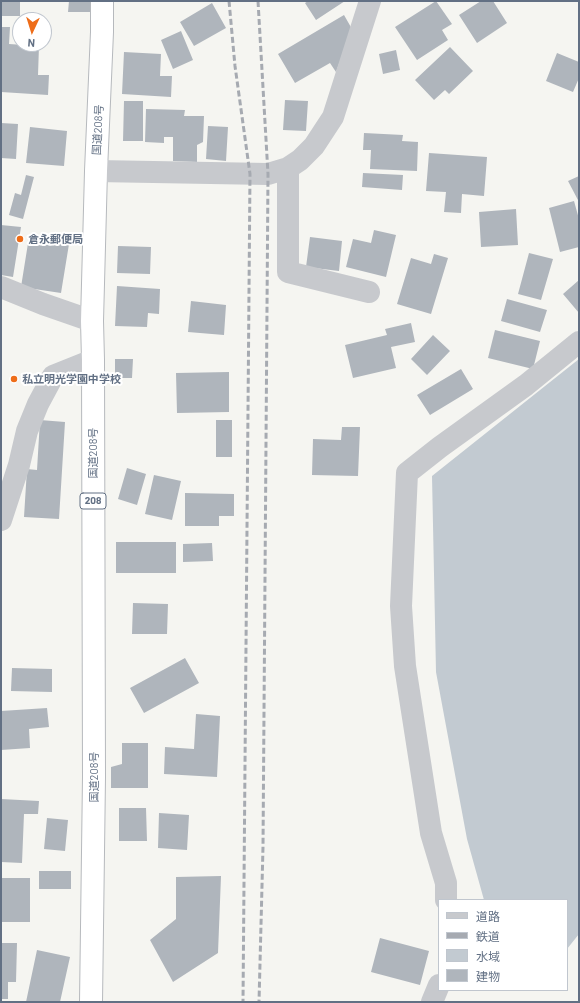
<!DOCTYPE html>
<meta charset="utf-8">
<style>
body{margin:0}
#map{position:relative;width:580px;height:1003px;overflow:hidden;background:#f5f5f1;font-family:Barlow,"Noto Sans JP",sans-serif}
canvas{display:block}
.frame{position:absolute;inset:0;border:2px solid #627084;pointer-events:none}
.legend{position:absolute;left:438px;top:899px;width:130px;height:92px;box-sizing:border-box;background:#fff;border:1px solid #c0c6ce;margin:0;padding:5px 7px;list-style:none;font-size:12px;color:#627084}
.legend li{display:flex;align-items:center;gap:8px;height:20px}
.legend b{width:20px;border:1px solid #c0c6ce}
.north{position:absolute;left:12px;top:12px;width:40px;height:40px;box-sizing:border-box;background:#fff;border:1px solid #c0c6ce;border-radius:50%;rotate:184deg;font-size:11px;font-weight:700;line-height:16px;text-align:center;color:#627084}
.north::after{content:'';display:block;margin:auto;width:14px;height:18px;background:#ee6d19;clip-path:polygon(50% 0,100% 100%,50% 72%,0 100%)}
</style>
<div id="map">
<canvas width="580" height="1003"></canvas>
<div class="frame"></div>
<ul class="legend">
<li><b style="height:5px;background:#c7c9cd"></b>道路</li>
<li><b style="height:5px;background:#a6aab1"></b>鉄道</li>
<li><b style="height:11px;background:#c2cad1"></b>水域</li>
<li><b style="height:11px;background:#afb5bc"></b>建物</li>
</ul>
<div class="north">N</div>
</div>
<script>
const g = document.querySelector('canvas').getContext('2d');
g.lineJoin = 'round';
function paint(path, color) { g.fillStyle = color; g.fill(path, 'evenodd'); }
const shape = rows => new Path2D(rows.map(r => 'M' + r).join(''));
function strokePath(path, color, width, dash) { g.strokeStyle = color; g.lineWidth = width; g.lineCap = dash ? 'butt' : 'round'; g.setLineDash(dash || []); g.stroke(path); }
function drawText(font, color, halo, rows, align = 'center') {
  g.font = font + ' Barlow,"Noto Sans JP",sans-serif'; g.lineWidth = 4; g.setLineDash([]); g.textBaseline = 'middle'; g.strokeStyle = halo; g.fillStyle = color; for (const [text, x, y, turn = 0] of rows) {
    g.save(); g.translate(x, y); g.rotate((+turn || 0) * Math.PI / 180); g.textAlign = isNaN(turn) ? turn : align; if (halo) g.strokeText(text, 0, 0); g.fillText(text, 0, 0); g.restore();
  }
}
const water = shape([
 [579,359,579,934,567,949,567,900,484,900,467,839,436,672,432,476]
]);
const building = shape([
 [1,1,20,1,20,16,2,16,2,3,1,3],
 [69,1,91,1,91,12,68,12],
 [308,1,345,1,316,20,305,3],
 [436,1,452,24,442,30,448,40,417,60,395,27],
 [481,1,493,1,507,23,477,43,459,15],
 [212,3,226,28,194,46,180,22],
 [344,15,352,29,336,72,330,63,295,83,278,54],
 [1,27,10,27,9,44,39,46,38,75,49,75,48,95,1,92],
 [181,31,193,60,173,69,161,40],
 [450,47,473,71,449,94,445,90,434,100,415,80],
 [396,50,400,70,383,74,379,54],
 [124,52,161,54,160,76,172,76,171,97,122,94],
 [557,53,579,62,579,78,573,92,546,81],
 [285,100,308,101,306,131,283,130],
 [124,101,143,101,143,141,123,141],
 [146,109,185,110,184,116,204,116,203,142,197,145,197,162,173,161,173,137,164,137,164,143,145,142],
 [1,123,18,124,16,159,1,158],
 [208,126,228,127,226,161,206,159],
 [30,127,67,131,64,166,26,163],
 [364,133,403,135,402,141,418,142,417,171,370,169,371,150,363,150],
 [429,153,487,157,484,196,462,194,461,213,444,212,446,192,426,191],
 [363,173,403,175,402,190,362,187],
 [26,175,34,177,23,219,9,215,15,193,21,195],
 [579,176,579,202,568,181],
 [574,201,579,219,579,247,560,252,549,208],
 [516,209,518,245,481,247,479,212],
 [1,225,21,227,13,277,1,275],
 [374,230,396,235,386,277,346,267,353,239,371,243],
 [29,237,69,244,61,293,21,287],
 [310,237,342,241,339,271,306,267],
 [118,246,151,247,150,274,117,273],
 [529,253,553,259,541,300,518,294],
 [434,254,448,258,431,314,397,304,411,258,431,264],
 [579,280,579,313,563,294],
 [117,286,160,289,159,314,148,313,147,327,115,326],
 [507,299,547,310,540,332,501,321],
 [191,301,226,305,224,335,188,332],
 [411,323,415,342,391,347,396,368,353,378,345,345,387,335,385,329],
 [495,330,540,341,533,369,488,358],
 [433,335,450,351,427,375,411,359],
 [115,359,133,359,132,378,115,378],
 [461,369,473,389,430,415,417,395],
 [229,372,229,412,177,413,176,373],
 [40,420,65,422,59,519,24,517,27,469,37,470],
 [216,420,232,420,232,457,216,457],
 [342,427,360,427,358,476,312,475,313,439,341,440],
 [127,468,146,474,137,505,118,499],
 [154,475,181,481,172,520,145,514],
 [185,493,234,494,234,516,219,516,219,526,185,526],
 [116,542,176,542,176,573,116,573],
 [212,543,213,561,183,562,183,544],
 [133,603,168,604,167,634,132,634],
 [185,658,199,683,144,713,130,688],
 [12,668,52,669,52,692,11,691],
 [47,708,49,727,29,729,30,748,1,750,1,711],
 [196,714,220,716,217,777,164,774,165,747,194,749],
 [122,743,148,743,148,788,111,788,111,767,122,764],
 [1,799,39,801,38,814,24,814,22,863,1,862],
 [119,808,146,808,147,841,119,841],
 [159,813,189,815,187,850,158,848],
 [47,818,68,820,65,851,44,849],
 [39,871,71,871,71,889,39,889],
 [221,876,218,953,173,982,150,940,176,919,176,877],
 [1,878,30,878,30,922,1,922],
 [380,938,429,951,420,985,371,972],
 [1,943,17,943,16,982,8,982,8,999,1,999],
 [37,950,70,957,60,1002,26,1002]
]);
const minor = shape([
 [288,168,288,272,369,292],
 [96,171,268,174,288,168,300,160,314,146,333,117,370,1],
 [1,287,43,304,92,321],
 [1,520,19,465,27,431,38,404,53,376,93,360],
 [446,900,446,883,431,833,405,666,401,606,407,473,440,447,526,385,579,342],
 [432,1002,439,985]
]);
const highway = shape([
 [91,1002,94,777,93,360,92,321,96,171,102,32,102,1]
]);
const rail = shape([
 [229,1,235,66,250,174,243,1002],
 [258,1,268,174,263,847,259,1002]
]);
const markers = [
 [20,239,4,"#ee6d19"],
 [14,379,4,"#ee6d19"]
];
const shields = [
 [93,501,26]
];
const shieldNames = [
 ["208",93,501]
];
const streetNames = [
 ["国道208号",98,130,-87],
 ["国道208号",93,453,-90],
 ["国道208号",94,777,-90]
];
const poiNames = [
 ["倉永郵便局",28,239],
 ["私立明光学園中学校",22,379]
];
paint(water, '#c2cad1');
paint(building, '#afb5bc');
strokePath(highway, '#b6b9bd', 24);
strokePath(minor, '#c7c9cd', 22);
strokePath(highway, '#fff', 22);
strokePath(rail, '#a6aab1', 3, [6, 3]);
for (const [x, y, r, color] of markers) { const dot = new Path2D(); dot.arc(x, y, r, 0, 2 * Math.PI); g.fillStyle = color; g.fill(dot); strokePath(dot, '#fff', 1.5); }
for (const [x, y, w] of shields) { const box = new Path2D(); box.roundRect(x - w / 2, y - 8, w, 16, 3); g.fillStyle = '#fff'; g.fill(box); strokePath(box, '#627084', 1); }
drawText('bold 10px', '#627084', null, shieldNames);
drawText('11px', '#627084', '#fff', streetNames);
drawText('bold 11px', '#627084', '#fff', poiNames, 'left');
</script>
